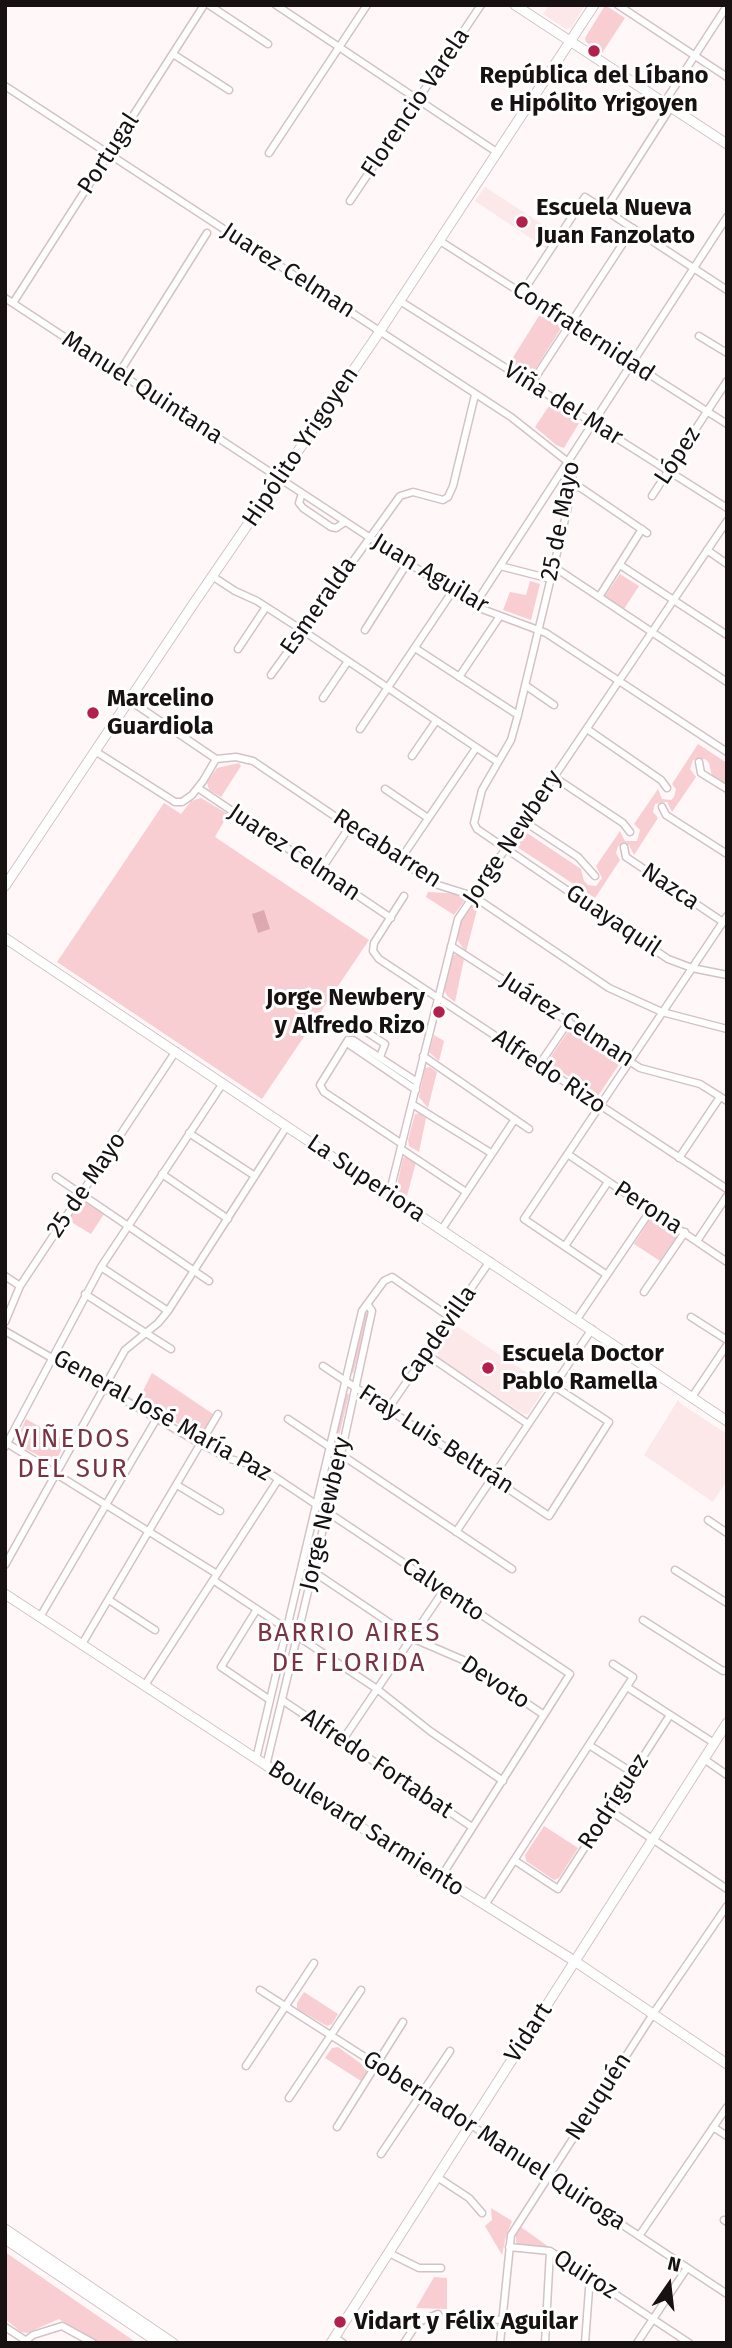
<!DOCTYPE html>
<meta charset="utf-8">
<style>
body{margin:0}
#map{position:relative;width:732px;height:2348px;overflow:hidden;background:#fff7f8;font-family:"Fira Sans",sans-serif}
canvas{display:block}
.frame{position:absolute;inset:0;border:7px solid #171112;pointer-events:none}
.north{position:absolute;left:634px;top:2250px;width:70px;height:70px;-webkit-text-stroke:5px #fff;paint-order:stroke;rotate:14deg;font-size:19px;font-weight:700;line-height:28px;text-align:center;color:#171112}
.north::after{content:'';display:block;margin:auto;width:24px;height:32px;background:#171112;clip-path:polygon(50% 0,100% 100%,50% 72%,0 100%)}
</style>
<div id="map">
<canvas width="732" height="2348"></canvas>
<div class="frame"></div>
<div class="north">N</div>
</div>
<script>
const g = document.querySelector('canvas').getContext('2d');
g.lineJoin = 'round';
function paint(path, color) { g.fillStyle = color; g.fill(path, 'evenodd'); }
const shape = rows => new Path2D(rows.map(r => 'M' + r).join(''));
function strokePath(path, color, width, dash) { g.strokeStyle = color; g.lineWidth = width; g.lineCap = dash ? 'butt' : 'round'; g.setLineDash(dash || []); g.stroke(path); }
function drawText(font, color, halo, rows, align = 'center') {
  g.font = font + ' "Fira Sans",sans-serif'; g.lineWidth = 6; g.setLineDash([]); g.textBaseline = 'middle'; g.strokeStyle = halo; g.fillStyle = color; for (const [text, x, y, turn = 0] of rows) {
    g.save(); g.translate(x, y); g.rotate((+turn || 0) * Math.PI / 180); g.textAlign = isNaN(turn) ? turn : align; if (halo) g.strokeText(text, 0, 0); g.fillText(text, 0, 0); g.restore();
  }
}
const built = shape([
 [549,5,585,5,571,28,566,29,543,14],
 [485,187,557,234,547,249,475,201],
 [455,1325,546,1386,528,1414,523,1414,438,1357,438,1352],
 [678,1400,681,1404,727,1434,727,1480,713,1502,644,1455]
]);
const green = shape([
 [604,7,608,7,625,18,602,53,586,42,585,38],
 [542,311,563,325,529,379,509,364],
 [551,403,579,423,564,448,556,445,535,427],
 [620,574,639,586,624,609,605,596],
 [530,581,540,584,531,620,503,610,510,592,526,595],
 [698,744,727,763,727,785,712,776,709,763,705,759,693,760,690,769,696,777,672,812,667,802,655,804,653,812,658,818,634,855,629,845,618,846,616,853,620,860,595,898,517,847,516,843,522,833,527,833,581,869,584,881,588,885,596,886,602,878,596,866,620,831,625,841,637,841,640,830,634,824,658,789,662,799,671,800,674,797,676,789,672,784],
 [239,763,241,766,221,797,209,790,207,782,217,768],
 [201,798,228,814,215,837,369,940,262,1099,57,962,164,803,181,814,191,801],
 [428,892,463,894,465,900,454,915,426,897],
 [472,904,478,906,466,952,455,937,462,917],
 [457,954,464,959,455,1002,447,996,444,989,453,955],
 [569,1030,620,1063,598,1096,547,1062],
 [434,1035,444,1041,439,1061,429,1052],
 [430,1067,437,1072,428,1108,419,1097,425,1068],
 [420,1113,426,1118,419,1152,409,1146,408,1140,415,1114],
 [407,1156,416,1162,407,1196,396,1190,403,1158],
 [82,1200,104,1214,91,1234,68,1220],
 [652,1216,679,1234,660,1261,634,1244],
 [366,1313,369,1315,353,1374,351,1371,364,1314],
 [152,1373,213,1414,202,1433,196,1434,138,1401],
 [347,1393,349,1395,338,1440,335,1439],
 [26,1419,65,1441,56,1462,51,1462,18,1445,16,1441],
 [544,1826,578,1848,559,1878,554,1880,526,1861,525,1855],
 [304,1992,338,2014,332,2024,327,2026,297,2009,297,2003],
 [338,2047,367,2068,367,2073,361,2081,325,2058,332,2048],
 [491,2208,512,2221,506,2236,502,2255,485,2226,492,2220],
 [521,2227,549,2247,516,2244,516,2232],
 [5,2252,137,2343,97,2343,59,2319,27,2333,21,2332,5,2319],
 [434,2277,447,2278,447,2309,416,2308]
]);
const water = shape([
 [264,910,270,929,258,933,252,914]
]);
const street = shape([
 [209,5,268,44],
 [276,5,498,153],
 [618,5,727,77],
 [173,54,229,90],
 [5,86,511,417,568,462],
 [664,103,727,6],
 [269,153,367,5],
 [350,201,481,5],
 [605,210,671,107],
 [440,241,727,424],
 [522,293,585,197,727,290],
 [5,298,474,606,546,633,727,752],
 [400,301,727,508],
 [13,303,204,5],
 [699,336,727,353],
 [119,373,207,233],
 [531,384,633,228],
 [568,462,572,473,573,486,518,715,511,740,482,790,474,823,477,829,668,959,692,968,727,975],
 [573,486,581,488,647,533],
 [302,493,299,503,303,508,331,527,336,528,345,522],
 [652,496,727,381],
 [707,550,727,564],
 [620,565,727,635],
 [500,566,551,579],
 [554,567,727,682],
 [212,576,235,591,257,601,302,630,498,762],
 [599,597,642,529],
 [474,606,727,217],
 [365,630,408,562],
 [415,648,518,715],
 [238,649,266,607],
 [271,675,400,496,413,492,443,500,448,497,453,486,475,395],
 [459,677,500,616],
 [525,685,554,705],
 [323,698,348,661],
 [129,700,216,759,236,757,253,761,435,884,473,896,609,988,662,1012,727,1029],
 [360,729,452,592],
 [587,729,661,780,667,788],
 [95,751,175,802,182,802,192,795,203,781,216,759],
 [412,756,436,721],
 [699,762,701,773,727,789],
 [554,777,623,823,630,832],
 [198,788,391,918],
 [385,789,428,818],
 [662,807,666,815,727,854],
 [525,822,578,857,595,876],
 [624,847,626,857,723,922],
 [400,860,476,748],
 [321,870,350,826],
 [404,896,374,943,373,951,379,959,727,1189],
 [451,946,640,1068,700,1084,727,1101],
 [359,1027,385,1044,380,1057],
 [348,1040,320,1085,324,1092,402,1144],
 [348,1040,350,1045,416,1090],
 [348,1040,353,1040,417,1082],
 [423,1056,529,1129],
 [539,1065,569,1021],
 [412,1104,491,1153],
 [189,1133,255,1176],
 [401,1149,466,1192],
 [569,1155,727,1262],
 [679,1158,720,1097],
 [162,1174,228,1219],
 [56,1177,209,1281],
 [389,1195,458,919,727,521],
 [442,1229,515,1119],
 [697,1241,727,1196],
 [565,1246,608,1182],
 [101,1267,168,1311],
 [607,1275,524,1219,727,916],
 [5,1276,20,1286],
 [644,1292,685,1232],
 [85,1294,171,1349],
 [691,1317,727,1340],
 [577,1319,651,1210],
 [5,1322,20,1286,176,1051],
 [5,1331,201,1444,230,1459,260,1467,570,1674,441,1877],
 [426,1354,528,1424],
 [323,1366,549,1516,609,1422,554,1386],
 [692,1397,727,1345],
 [388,1409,490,1261],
 [288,1419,512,1569],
 [5,1442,217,1574],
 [5,1447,101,1267,223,1083],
 [177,1485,220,1511],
 [708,1520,727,1533],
 [456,1532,592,1329],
 [302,1564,412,1638,463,1660,544,1715],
 [5,1565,125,1350,158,1323,168,1311,287,1126],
 [675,1570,727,1603],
 [213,1580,377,1689,430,1731,503,1781],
 [109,1600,155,1630],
 [257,1609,221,1667,270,1700],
 [40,1617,157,1418],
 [643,1620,723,1671,727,1670],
 [82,1644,218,1414],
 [145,1685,278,1480],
 [627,1687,714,1743],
 [282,1700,472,1827],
 [342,1741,444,1590],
 [589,1745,633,1773],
 [256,1759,362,1311,384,1281,392,1277,451,1318],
 [704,1759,727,1775],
 [266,1766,341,1454,372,1311,368,1305],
 [609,1810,727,1889],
 [514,1860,558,1889,670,1715],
 [485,1905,633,1677,613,1664],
 [260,1990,471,2125,727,2294],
 [246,2066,314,1963],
 [289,2098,361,1990],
 [337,2127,403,2022],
 [713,2127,727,2136],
 [381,2154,450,2051],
 [437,2177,469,2198,482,2213],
 [724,2220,727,2222],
 [639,2236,727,2107],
 [509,2247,550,2251,689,2343],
 [389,2253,419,2268,441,2268],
 [454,2317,501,2320],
 [5,2327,25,2340],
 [334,2337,343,2343],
 [23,2343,33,2335,62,2326,93,2343],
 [404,2343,414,2328,421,2321,438,2314],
 [500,2343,511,2235,653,2014,727,1906],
 [545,2343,550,2251],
 [585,2343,590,2276],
 [637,2343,687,2268]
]);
const secondary = shape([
 [515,5,727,144],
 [5,886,194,603,374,340,594,5],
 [5,938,727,1421],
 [5,1594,348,1819,576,1962,727,2064],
 [5,2229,173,2343],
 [5,2239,159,2343],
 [331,2343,727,1723]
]);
const markers = [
 [594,51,7,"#b2214e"],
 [522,222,7,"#b2214e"],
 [93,713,7,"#b2214e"],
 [439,1012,7,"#b2214e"],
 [488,1368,7,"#b2214e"],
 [340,2322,7,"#b2214e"]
];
const poiNames = [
 ["República del Líbano",594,76,"center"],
 ["e Hipólito Yrigoyen",594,104,"center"],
 ["Escuela Nueva",536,208],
 ["Juan Fanzolato",536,236],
 ["Marcelino",107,699],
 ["Guardiola",107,727],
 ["Jorge Newbery",425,998,"right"],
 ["y Alfredo Rizo",425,1026,"right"],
 ["Escuela Doctor",502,1354],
 ["Pablo Ramella",502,1382],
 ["Vidart y Félix Aguilar",354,2322]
];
const streetNames = [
 ["Florencio Varela",416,103,-56],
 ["Portugal",109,154,-57],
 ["Juarez Celman",288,271,33],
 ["Confraternidad",583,332,33],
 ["Manuel Quintana",142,388,33],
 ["Viña del Mar",563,404,32],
 ["Hipólito Yrigoyen",301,447,-56],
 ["López",678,456,-57],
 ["25 de Mayo",561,521,-79],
 ["Juan Aguilar",430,574,31],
 ["Esmeralda",319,606,-55],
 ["Jorge Newbery",513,838,-56],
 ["Recabarren",387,849,33],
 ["Juarez Celman",294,853,34],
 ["Nazca",670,887,34],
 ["Guayaquil",613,921,34],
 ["Juárez Celman",567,1020,33],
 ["Alfredo Rizo",549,1072,34],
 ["La Superiora",366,1179,34],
 ["25 de Mayo",87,1185,-56],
 ["Perona",648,1208,33],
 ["Capdevilla",439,1335,-55],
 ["General José María Paz",162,1416,29],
 ["Fray Luis Beltrán",436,1440,33],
 ["Jorge Newbery",326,1514,-77],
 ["Calvento",443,1590,34],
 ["Devoto",495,1683,33],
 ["Alfredo Fortabat",377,1764,34],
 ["Rodríguez",614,1802,-57],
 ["Boulevard Sarmiento",366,1829,33],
 ["Vidart",529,2033,-57],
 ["Neuquén",599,2097,-57],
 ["Gobernador Manuel Quiroga",494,2141,33],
 ["Quiroz",585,2275,32]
];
const neighbourhoodNames = [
 ["VIÑEDOS",73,1440],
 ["DEL SUR",73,1470],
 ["BARRIO AIRES",349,1634],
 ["DE FLORIDA",349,1664]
];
paint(built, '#fce7e9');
paint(green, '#f8ced3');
paint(water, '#dda9b0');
strokePath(street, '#d4c2c5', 9);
strokePath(secondary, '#d4c2c5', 11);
strokePath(street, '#fff', 6);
strokePath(secondary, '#fff', 9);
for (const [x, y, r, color] of markers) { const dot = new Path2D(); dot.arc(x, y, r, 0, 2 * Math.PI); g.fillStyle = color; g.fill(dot); strokePath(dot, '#fff', 2.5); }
drawText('bold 24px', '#171112', '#fff', poiNames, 'left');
drawText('24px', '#171112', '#fff', streetNames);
g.letterSpacing = '2px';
drawText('26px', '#7a3342', '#fff', neighbourhoodNames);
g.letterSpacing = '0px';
</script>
